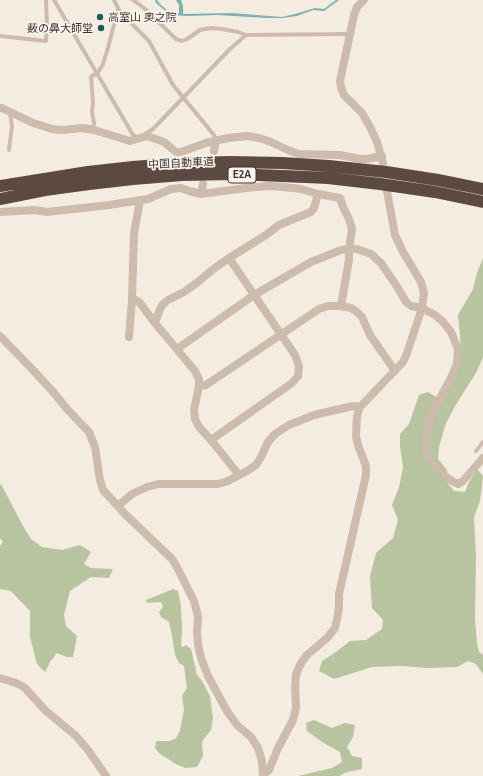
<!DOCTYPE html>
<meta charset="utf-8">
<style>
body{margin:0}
canvas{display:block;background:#f4ebe1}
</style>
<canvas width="483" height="776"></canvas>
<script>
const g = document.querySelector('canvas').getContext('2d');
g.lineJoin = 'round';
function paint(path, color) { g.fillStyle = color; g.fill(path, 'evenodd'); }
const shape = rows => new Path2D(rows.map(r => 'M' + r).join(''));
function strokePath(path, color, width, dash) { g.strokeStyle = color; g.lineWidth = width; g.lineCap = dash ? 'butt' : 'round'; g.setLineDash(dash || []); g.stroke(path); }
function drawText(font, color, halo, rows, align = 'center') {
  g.font = font + ' Ubuntu,"Noto Sans JP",sans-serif'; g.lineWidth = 3.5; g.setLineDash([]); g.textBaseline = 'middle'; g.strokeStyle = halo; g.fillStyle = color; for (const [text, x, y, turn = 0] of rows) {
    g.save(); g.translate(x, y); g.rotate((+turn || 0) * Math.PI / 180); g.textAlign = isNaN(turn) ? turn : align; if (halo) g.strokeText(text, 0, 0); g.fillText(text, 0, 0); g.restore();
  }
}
const green = shape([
 [483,258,483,357,477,371,454,408,446,423,439,447,438,459,447,470,447,482,454,491,465,492,468,484,477,469,483,476,480,501,474,517,476,556,475,619,477,643,479,652,483,655,483,674,476,664,468,661,457,667,428,668,401,666,372,667,334,679,319,671,322,661,336,652,350,641,366,640,382,629,383,620,372,608,370,576,376,553,393,538,398,520,392,505,399,487,403,468,400,446,400,434,409,424,419,395,428,392,436,397,445,395,457,373,461,357,460,336,458,315,473,289,477,273],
 [1,484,23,526,31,539,42,547,62,550,80,545,91,552,84,564,91,568,113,569,109,578,91,577,70,591,64,615,66,626,77,636,73,657,67,657,57,653,50,662,45,672,37,664,30,637,30,611,11,591,0,589,0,546,3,542,0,538,0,485],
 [173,589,178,591,181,606,182,631,181,646,183,647,186,645,191,649,197,675,202,681,210,696,213,718,211,730,203,740,202,745,203,756,197,767,185,768,176,764,160,754,155,748,156,741,170,741,176,738,180,731,184,709,182,696,187,688,184,666,179,663,175,655,172,635,169,622,161,617,159,612,163,607,161,602,147,603,146,600],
 [314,720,332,728,345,723,355,725,353,737,347,747,352,756,362,758,362,769,347,772,339,776,298,776,332,768,342,762,340,752,322,742,307,731,306,723]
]);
const water = shape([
 [155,0,157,0,160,4,168,11,175,13,180,13,179,13,179,5,176,0,181,0,183,6,183,14,232,13,282,17,295,14,315,8,324,9,336,0,339,0,324,11,313,10,297,16,282,18,267,18,217,15,187,16,174,15,168,13,156,3]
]);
const lane = shape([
 [54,0,133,135,139,138],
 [114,0,120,12,149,41,173,85,214,135,216,140],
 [133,0,144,8,176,39,182,41,187,39,200,30,211,28,222,29,238,32,246,35,350,34],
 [0,36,46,41,47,25,46,0],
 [93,130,94,123,92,112,93,103,92,89,91,77,93,75,97,74,103,64,108,48,118,9],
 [145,134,153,129,230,49,246,35],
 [9,150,12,126,10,113],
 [476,451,483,442]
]);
const street = shape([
 [364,0,357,7,354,15,340,81,341,87,344,95,362,113,370,127,377,142,383,163],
 [0,108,2,108,33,123,52,129,62,130,83,128,94,130,130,141,147,136,164,142,176,152,181,152,206,143,228,138,247,136,259,138,271,142,290,151,299,154,340,155,360,159,367,159,382,156],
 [214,151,216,140],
 [201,194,203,184],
 [0,212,35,210,47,212,109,205,148,199,171,189,181,188,189,191,201,194,246,188,269,186,284,187,301,189,318,194,340,198,343,207,349,219,352,229,349,249,349,260,341,306],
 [132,300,136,300,140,303,155,323,195,371,199,379,199,386,194,410,195,419,199,427,211,440,239,475],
 [155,323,160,309,163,304,168,300,184,292,198,282,212,270,229,258,266,235,279,225,311,212,314,208,318,194],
 [0,336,33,370,54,393,67,409,89,432,95,447,100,480,103,490,125,514,172,559,178,569,194,601,197,612,198,618,197,632,198,644,201,658,208,676,227,711,237,725,251,737,258,748,262,761,263,776],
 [129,337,132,300,134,233,140,201],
 [177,349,254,295,311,262,341,250,349,249,357,249,371,254,381,263,398,288,406,302,411,306,422,308,435,315,443,322,451,332,458,349,457,364,450,380,433,411,427,431,425,453,433,464,445,476,452,481,458,484,463,481,483,458],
 [199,386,206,385,319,309,328,306,341,306,351,308,357,312,362,317,370,335,395,371],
 [211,440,292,383,298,376,299,366,295,355,229,258],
 [118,506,132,494,147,487,158,484,218,484,228,481,247,471,256,465,261,457,268,442,275,434,289,425,314,415,353,406,360,407],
 [0,678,16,683,24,687,46,711,75,735,88,750,106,776],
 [264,774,269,770,278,748,293,720,296,708,295,687,296,674,301,663,307,655,327,638,335,628,337,619,339,608,339,594,366,475,366,466,358,445,356,436,357,416,360,407,403,362,407,353,422,308,424,293,421,282,403,252,395,235,387,191]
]);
const highway = shape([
 [0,186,88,172,133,167,183,163,231,162,282,163,329,166,386,172,438,180,483,189],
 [0,199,45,190,89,184,133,179,182,175,233,174,282,176,328,178,380,184,435,192,483,202]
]);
const markers = [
 [100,17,4,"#1f5a5e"],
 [101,28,4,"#1f5a5e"]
];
const shields = [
 [242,175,28]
];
const shieldNames = [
 ["E2A",242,175]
];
const poiNames = [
 ["高室山 奥之院",108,17],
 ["薮の鼻大師堂",93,28,"right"]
];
const streetNames = [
 ["中国自動車道",181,163,-3]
];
paint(green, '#b8c4a0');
paint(water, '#7fb0b2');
strokePath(lane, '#cdbbac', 4);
strokePath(street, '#cdbbac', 8);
strokePath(highway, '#5c4a42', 12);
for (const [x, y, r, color] of markers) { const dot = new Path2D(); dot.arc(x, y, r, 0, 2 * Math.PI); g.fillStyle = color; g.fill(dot); strokePath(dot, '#fbf5ee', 1.5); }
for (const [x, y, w] of shields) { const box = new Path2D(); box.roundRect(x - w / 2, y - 8, w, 16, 3); g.fillStyle = '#fbf5ee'; g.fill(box); strokePath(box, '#3b302b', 1); }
drawText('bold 10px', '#3b302b', null, shieldNames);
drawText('11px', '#3b302b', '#fbf5ee', poiNames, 'left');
drawText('11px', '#3b302b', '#fbf5ee', streetNames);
</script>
